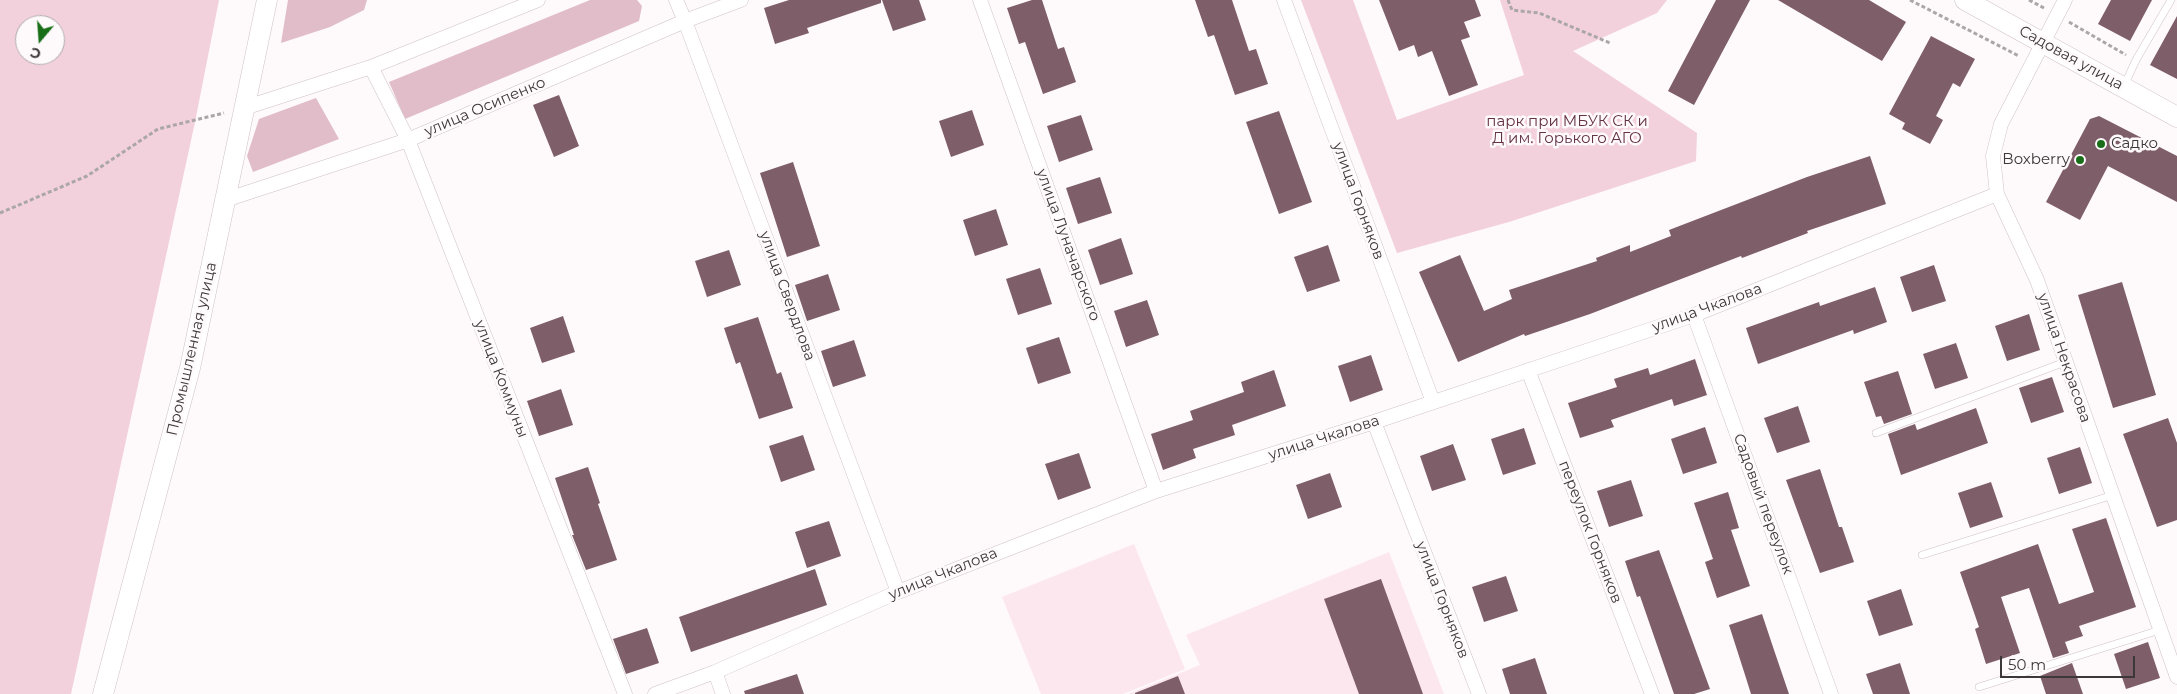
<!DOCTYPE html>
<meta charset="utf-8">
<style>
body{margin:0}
#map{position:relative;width:2177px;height:694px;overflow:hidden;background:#fef9fb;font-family:Montserrat,sans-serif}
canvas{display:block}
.north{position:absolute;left:15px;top:15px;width:50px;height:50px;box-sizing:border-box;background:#fef9fb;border:1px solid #b0abad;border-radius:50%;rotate:198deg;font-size:14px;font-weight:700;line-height:20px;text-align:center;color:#3c3739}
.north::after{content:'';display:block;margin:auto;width:18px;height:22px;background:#186f18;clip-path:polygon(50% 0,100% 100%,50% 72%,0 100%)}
.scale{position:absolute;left:2000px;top:656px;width:135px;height:22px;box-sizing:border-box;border:2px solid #3c3739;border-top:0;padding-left:6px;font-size:15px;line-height:18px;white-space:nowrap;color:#3c3739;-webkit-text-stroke:4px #fef9fb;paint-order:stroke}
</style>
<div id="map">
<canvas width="2177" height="694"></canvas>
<div class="north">С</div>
<div class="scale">50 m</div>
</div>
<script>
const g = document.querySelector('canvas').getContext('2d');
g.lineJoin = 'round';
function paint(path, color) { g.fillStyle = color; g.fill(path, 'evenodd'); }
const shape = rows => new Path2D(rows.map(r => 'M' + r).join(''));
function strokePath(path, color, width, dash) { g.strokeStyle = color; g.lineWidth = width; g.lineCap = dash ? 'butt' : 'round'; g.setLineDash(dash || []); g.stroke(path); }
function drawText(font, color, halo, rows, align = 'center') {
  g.font = font + ' Montserrat,sans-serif'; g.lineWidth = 5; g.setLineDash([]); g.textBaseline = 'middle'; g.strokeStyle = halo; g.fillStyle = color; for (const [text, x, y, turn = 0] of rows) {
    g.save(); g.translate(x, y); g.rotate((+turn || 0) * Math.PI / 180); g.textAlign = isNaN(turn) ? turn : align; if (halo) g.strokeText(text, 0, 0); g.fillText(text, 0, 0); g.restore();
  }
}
const built = shape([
 [1134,544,1185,669,1123,694,1041,694,1002,597],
 [1389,552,1444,694,1128,694,1200,665,1186,635]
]);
const green = shape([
 [0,0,219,0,195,122,71,694,0,694],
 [25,25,55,25,55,55,25,55],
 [1301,0,1353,0,1397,120,1524,75,1500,0,1667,0,1657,13,1573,51,1697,133,1696,161,1509,222,1397,253]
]);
const forest = shape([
 [288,0,367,0,364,10,330,27,281,43],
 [590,0,637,0,642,6,639,21,405,119,389,82],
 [316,98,339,139,253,172,247,156,259,119]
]);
const building = shape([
 [789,0,881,0,881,3,807,28,809,33,775,44,764,8],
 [882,0,919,0,926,20,893,31],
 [1032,0,1042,0,1058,49,1064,47,1076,82,1043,94,1025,42,1019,44,1007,8],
 [1195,0,1232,0,1249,51,1256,49,1268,84,1235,95,1214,35,1208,37],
 [1379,0,1475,0,1481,16,1464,22,1470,37,1461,40,1478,85,1449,96,1432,51,1418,57,1414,45,1399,51],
 [1716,0,1750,0,1694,105,1668,91],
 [1778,0,1869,0,1906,22,1882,61],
 [2111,0,2152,0,2130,41,2098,24],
 [2177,16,2177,79,2150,65],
 [1931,36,1975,59,1960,87,1953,83,1936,116,1943,120,1930,144,1902,129,1905,123,1889,114],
 [559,95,579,146,554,157,533,105],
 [972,110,984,145,951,157,939,121],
 [1279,111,1312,202,1279,214,1246,122],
 [1081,115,1093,150,1059,162,1047,126],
 [2099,116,2177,156,2177,202,2108,166,2080,220,2046,202,2090,119],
 [1870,156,1886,204,1807,231,1808,233,1742,258,1741,256,1590,314,1525,336,1524,334,1458,362,1419,272,1460,255,1484,311,1512,299,1509,290,1597,261,1596,258,1630,245,1630,252,1671,236,1669,230,1807,177],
 [793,162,820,246,787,257,760,173],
 [1100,177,1112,213,1078,224,1066,188],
 [996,209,1008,245,975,256,963,220],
 [1121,238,1133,274,1100,285,1088,250],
 [1328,245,1340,281,1307,292,1294,257],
 [729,250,741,285,707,297,695,261],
 [1934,265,1946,301,1912,312,1900,277],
 [1040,268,1052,304,1018,315,1006,279],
 [828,274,840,310,807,321,795,285],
 [2122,282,2156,395,2113,408,2078,295],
 [1875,287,1887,322,1854,334,1853,330,1758,364,1746,328,1819,302,1820,306],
 [1147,300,1159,335,1126,347,1114,311],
 [2029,314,2040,350,2007,361,1995,326],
 [563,316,575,352,542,363,530,328],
 [758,317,777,374,781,372,793,408,759,419,740,362,736,364,724,328],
 [1059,337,1071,373,1038,384,1026,348],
 [854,340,866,376,833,387,821,351],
 [1956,343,1968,378,1935,389,1923,354],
 [1371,355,1383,390,1350,402,1338,366],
 [1695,359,1707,395,1674,406,1672,399,1611,420,1614,427,1580,438,1568,403,1617,387,1614,379,1648,368,1650,375],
 [1274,370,1286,406,1232,425,1235,435,1193,449,1196,458,1163,470,1151,434,1193,420,1190,411,1244,392,1241,382],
 [1898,371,1912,414,1884,424,1881,416,1876,417,1864,382],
 [2052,377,2064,412,2031,423,2019,388],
 [561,389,573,425,539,436,527,401],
 [1798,406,1810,442,1777,453,1764,418],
 [1976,408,1988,443,1901,475,1888,434,1915,424,1917,430],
 [2168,418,2177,443,2177,520,2157,527,2123,434],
 [1705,427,1717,463,1683,474,1671,439],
 [1524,428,1536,464,1503,475,1491,439],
 [803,435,815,470,781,482,769,446],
 [1453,444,1466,480,1432,491,1420,456],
 [2080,447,2092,483,2059,494,2047,458],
 [1079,453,1091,488,1058,500,1045,464],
 [588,467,600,503,598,504,617,560,586,570,572,535,574,535,555,478],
 [1820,469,1839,527,1842,527,1854,562,1820,573,1786,480],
 [1330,473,1342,507,1308,519,1296,485],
 [1631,480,1643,516,1609,527,1597,491],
 [1991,482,2003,517,1970,528,1958,493],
 [1728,492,1739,528,1731,530,1750,586,1717,598,1705,562,1713,559,1694,503],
 [2106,518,2136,607,2079,626,2083,636,2065,642,2069,653,2053,658,2029,588,2001,597,2020,653,1986,664,1975,629,1979,627,1960,572,2038,544,2059,604,2094,592,2072,529],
 [829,521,841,556,807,568,795,532],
 [1659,550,1710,689,1694,694,1674,694,1640,596,1637,597,1625,561],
 [815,569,827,605,691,652,679,617],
 [1506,576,1518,611,1484,622,1472,587],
 [1381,579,1423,694,1359,694,1324,599],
 [1901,589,1913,625,1879,636,1867,601],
 [1762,614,1774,650,1789,694,1751,694,1746,678,1729,625],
 [647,628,659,663,626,674,613,639],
 [2148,642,2160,678,2126,689,2114,654],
 [1535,658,1547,694,1510,694,1502,669],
 [1900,663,1910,694,1873,694,1866,674],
 [2072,663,2083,694,2046,694,2040,676],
 [797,674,804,694,745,694,744,691],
 [1178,676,1185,694,1135,694,1135,693]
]);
const path = shape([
 [1508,0,1512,10,1539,13,1610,43],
 [1910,0,2019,56],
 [2029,0,2044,8],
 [2069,22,2126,55],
 [0,213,87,176,158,129,224,113]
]);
const lane = shape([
 [2124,86,2136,60,2171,0],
 [1876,433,2065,362],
 [1922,555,2113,495],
 [1979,687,2160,630]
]);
const street = shape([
 [676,0,685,21,898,592],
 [980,0,1156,491],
 [1284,0,1433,402],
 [2065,0,2001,124,1993,156,1997,194,2037,280,2177,677],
 [371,67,408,140,625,694],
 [244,108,371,67,538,0],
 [225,200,408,140,685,21,741,0],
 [1694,315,1831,694],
 [1528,370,1652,694],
 [1374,422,1479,694],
 [715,672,723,694],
 [655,694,715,672,898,592,1156,491,1374,422,1694,315,1997,194]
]);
const secondary = shape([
 [1965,0,2177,117],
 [103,694,190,368,267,0]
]);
const markers = [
 [2101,144,5,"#186f18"],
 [2080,160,5,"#186f18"]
];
const streetNames = [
 ["Садовая улица",2071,58,29],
 ["улица Осипенко",485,107,-23],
 ["улица Горняков",1358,201,70],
 ["улица Луначарского",1068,245,70],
 ["улица Свердлова",787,296,70],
 ["улица Чкалова",1707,308,-20],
 ["Промышленная улица",192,349,-77],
 ["улица Некрасова",2064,358,71],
 ["улица Коммуны",501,379,69],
 ["улица Чкалова",1324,438,-18],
 ["Садовый переулок",1763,504,70],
 ["переулок Горняков",1590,532,69],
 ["улица Чкалова",943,574,-22],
 ["улица Горняков",1442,600,69]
];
const parkNames = [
 ["парк при МБУК СК и",1567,122],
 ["Д им. Горького АГО",1567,139]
];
const poiNames = [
 ["Садко",2111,144],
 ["Boxberry",2070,160,"right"]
];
paint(built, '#fde7ee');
paint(green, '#f2d1dc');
paint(forest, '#e1bdc9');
paint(building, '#7e5e69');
strokePath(lane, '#cfc2c6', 8);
strokePath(street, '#cfc2c6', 15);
strokePath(secondary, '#cfc2c6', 21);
strokePath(path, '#aba6a8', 3, [4, 2.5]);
strokePath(lane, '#fff', 7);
strokePath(street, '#fff', 14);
strokePath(secondary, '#fff', 20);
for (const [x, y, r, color] of markers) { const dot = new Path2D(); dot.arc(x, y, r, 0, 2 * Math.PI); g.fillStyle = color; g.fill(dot); strokePath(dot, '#fef9fb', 2); }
drawText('15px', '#3c3739', '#fef9fb', streetNames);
drawText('15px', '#633245', '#fef9fb', parkNames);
drawText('15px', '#3c3739', '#fef9fb', poiNames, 'left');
</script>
